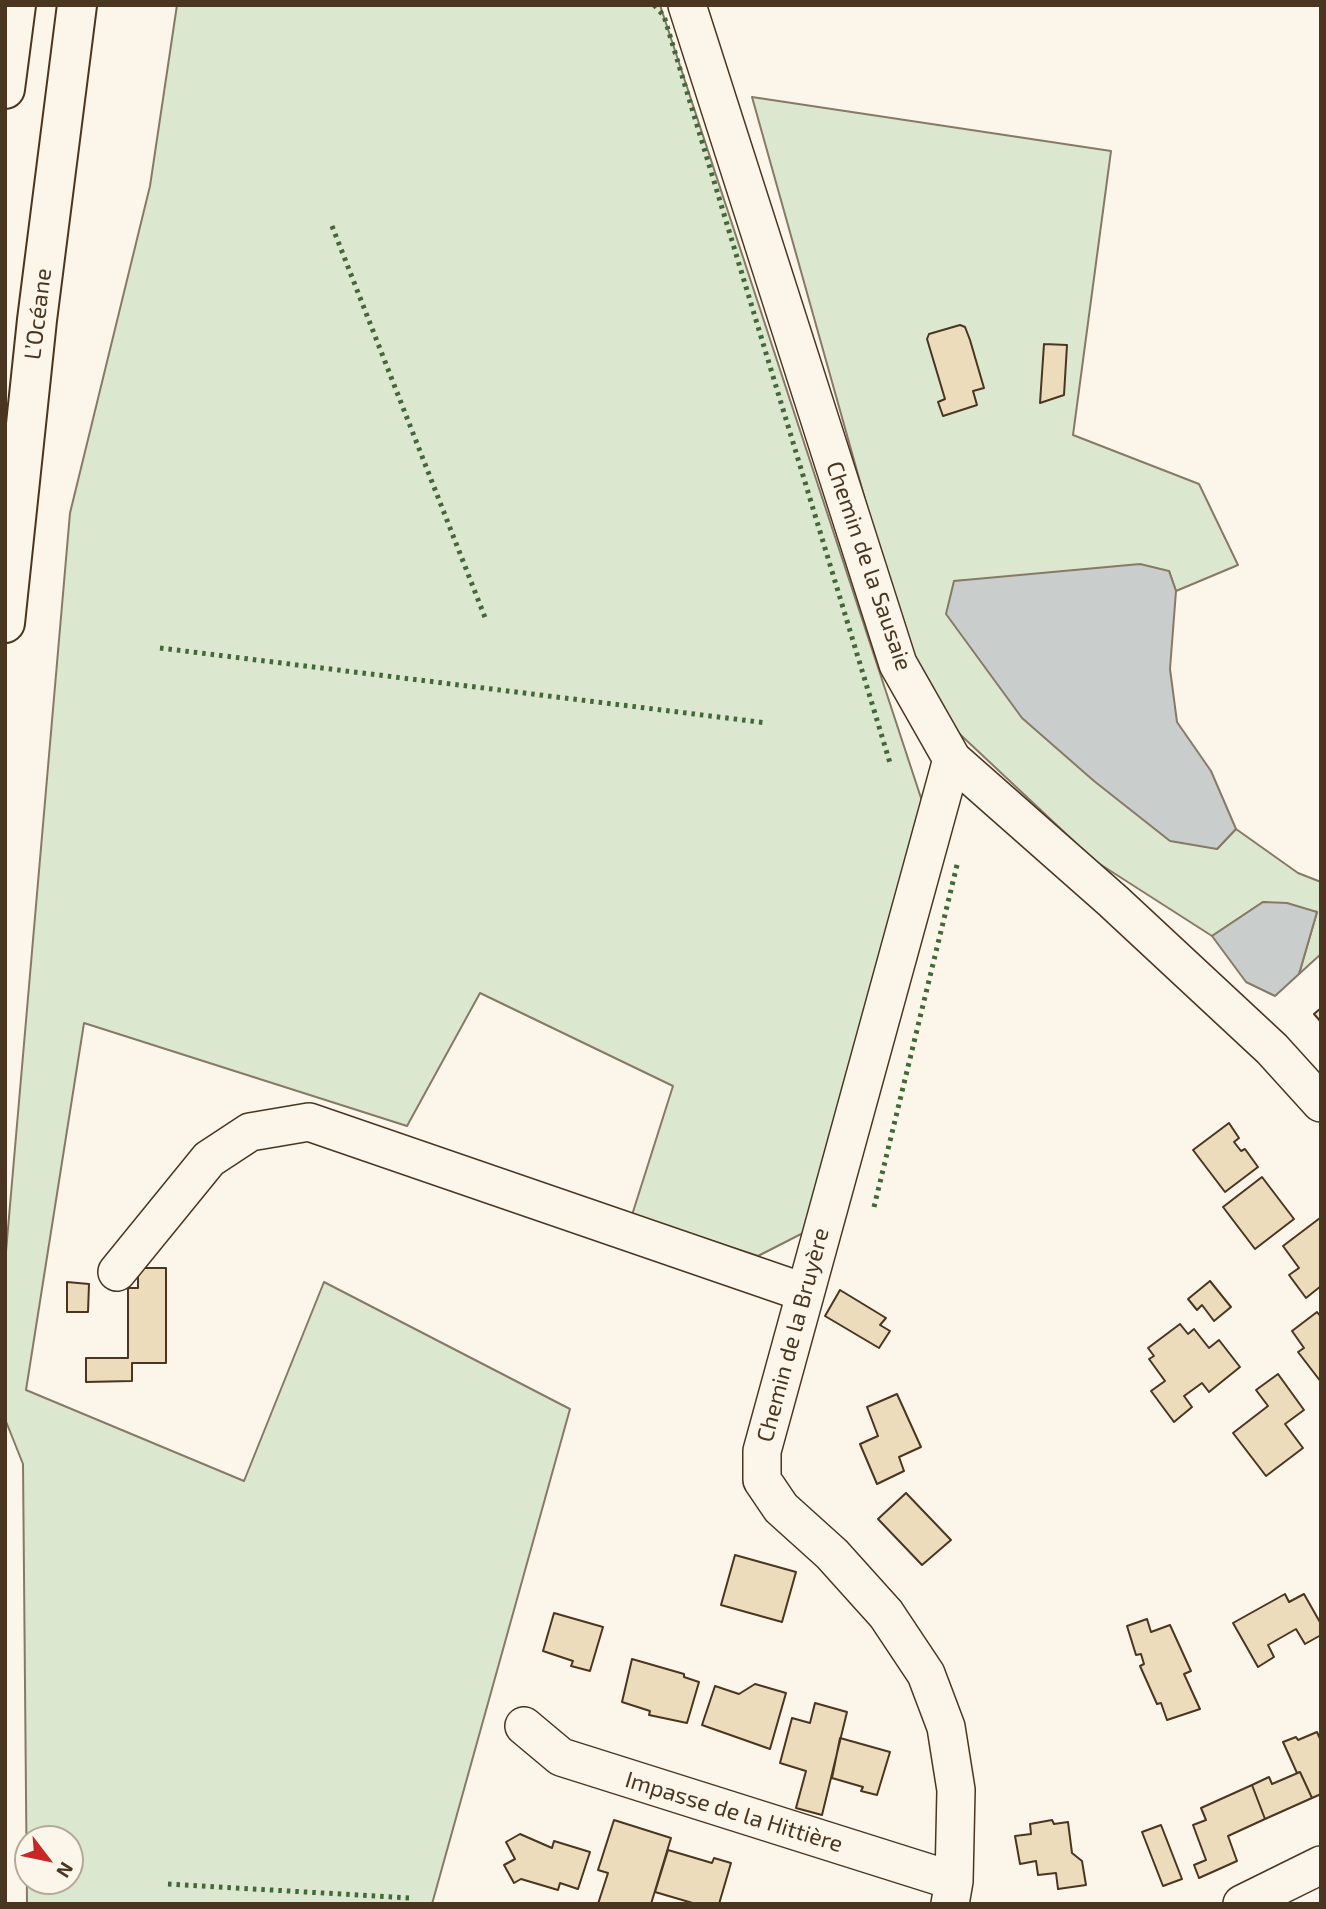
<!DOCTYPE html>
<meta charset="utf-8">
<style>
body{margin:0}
#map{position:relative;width:1326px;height:1909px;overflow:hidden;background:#fbf6e9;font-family:"Exo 2",sans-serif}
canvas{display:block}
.frame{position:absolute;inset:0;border:7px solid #4a3520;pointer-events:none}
.north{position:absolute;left:14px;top:1825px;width:70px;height:70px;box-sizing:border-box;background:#fbf6e9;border:2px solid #b4a999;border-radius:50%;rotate:122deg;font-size:19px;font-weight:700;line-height:28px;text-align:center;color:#4a3520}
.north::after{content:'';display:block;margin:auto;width:24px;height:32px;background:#c62828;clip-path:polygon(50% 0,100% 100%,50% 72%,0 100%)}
</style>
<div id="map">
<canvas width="1326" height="1909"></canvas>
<div class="frame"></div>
<div class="north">N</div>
</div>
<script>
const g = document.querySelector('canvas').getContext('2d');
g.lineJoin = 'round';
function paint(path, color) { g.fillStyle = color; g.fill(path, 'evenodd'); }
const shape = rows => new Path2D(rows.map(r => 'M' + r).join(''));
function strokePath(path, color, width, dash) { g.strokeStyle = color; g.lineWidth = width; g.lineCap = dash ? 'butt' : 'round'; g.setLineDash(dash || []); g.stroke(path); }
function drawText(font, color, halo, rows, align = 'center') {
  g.font = font + ' "Exo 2",sans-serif'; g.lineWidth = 5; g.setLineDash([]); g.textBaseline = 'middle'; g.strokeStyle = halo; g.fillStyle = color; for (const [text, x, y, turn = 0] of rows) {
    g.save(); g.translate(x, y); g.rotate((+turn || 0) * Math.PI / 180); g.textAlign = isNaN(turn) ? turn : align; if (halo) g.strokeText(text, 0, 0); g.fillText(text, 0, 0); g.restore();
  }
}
const green = shape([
 [177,5,660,5,923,804,805,1232,758,1256,632,1215,673,1086,480,993,407,1126,84,1023,26,1390,244,1481,324,1282,570,1409,432,1904,27,1904,23,1464,5,1419,5,1263,70,513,150,186,177,5],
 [28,1839,70,1839,70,1881,28,1881,28,1839],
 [752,97,1111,151,1073,435,1199,484,1238,565,1176,591,1169,571,954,581,1217,849,1236,829,1298,873,1321,882,1321,954,1299,974,1317,912,1263,902,1212,936,1095,861,949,724,902,631,752,97]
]);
const water = shape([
 [1140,564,1169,571,1176,591,1170,669,1177,722,1211,771,1236,829,1217,849,1170,841,1094,781,1022,718,946,614,954,581,1140,564],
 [1263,902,1287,903,1317,912,1299,974,1275,996,1246,982,1212,936,1263,902]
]);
const building = shape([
 [960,325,965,327,970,340,984,388,973,391,977,405,943,416,938,402,945,399,927,339,929,334,960,325],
 [1044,344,1067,345,1064,395,1040,403,1044,344],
 [1321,1008,1321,1022,1314,1014,1321,1008],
 [1229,1123,1239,1138,1234,1142,1241,1151,1245,1149,1258,1167,1225,1192,1193,1150,1229,1123],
 [1262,1177,1294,1219,1255,1249,1223,1207,1262,1177],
 [1320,1218,1321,1286,1306,1298,1289,1275,1299,1268,1283,1246,1320,1218],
 [138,1268,166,1268,166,1363,132,1363,132,1381,86,1382,86,1358,128,1358,128,1288,138,1288,138,1268],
 [1210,1281,1231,1307,1214,1321,1202,1305,1197,1310,1188,1299,1210,1281],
 [67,1282,89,1284,88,1312,67,1312,67,1282],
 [840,1290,886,1318,880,1325,890,1331,879,1348,825,1316,840,1290],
 [1317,1312,1321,1317,1321,1382,1298,1352,1304,1348,1292,1331,1317,1312],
 [1180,1324,1188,1334,1194,1329,1209,1348,1219,1340,1240,1367,1209,1392,1202,1383,1184,1396,1192,1407,1174,1422,1151,1391,1165,1381,1149,1359,1154,1356,1148,1348,1180,1324],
 [1278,1374,1304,1410,1285,1424,1303,1448,1266,1476,1233,1433,1268,1406,1256,1390,1278,1374],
 [897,1394,921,1447,899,1457,904,1471,877,1484,860,1444,878,1436,867,1407,897,1394],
 [906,1493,951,1540,922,1565,878,1519,906,1493],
 [735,1555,796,1572,782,1622,721,1605,735,1555],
 [1285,1594,1289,1602,1304,1594,1321,1624,1321,1635,1305,1644,1296,1629,1268,1645,1274,1657,1258,1667,1233,1623,1285,1594],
 [554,1613,603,1627,590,1671,571,1666,573,1661,543,1651,554,1613],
 [1147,1619,1151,1632,1170,1625,1191,1671,1184,1674,1200,1709,1167,1720,1161,1703,1157,1704,1140,1666,1144,1664,1141,1654,1136,1655,1127,1626,1147,1619],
 [632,1659,684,1674,684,1677,699,1682,687,1723,649,1715,650,1711,622,1702,632,1659],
 [755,1684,786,1693,770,1749,702,1725,715,1686,739,1694,755,1684],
 [815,1703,847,1712,822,1815,796,1808,806,1771,780,1763,792,1718,810,1723,815,1703],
 [1317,1732,1321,1741,1321,1794,1312,1798,1300,1772,1297,1773,1283,1742,1296,1737,1298,1740,1317,1732],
 [840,1738,890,1752,877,1795,861,1791,863,1787,832,1778,840,1738],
 [1300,1772,1312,1798,1265,1819,1252,1785,1269,1777,1272,1784,1300,1772],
 [1252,1785,1265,1819,1228,1836,1237,1861,1199,1878,1194,1865,1206,1860,1193,1825,1206,1820,1201,1808,1252,1785],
 [614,1820,671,1838,651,1904,598,1904,608,1873,598,1870,614,1820],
 [1052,1820,1054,1824,1068,1822,1072,1853,1082,1861,1086,1885,1058,1889,1056,1873,1038,1875,1036,1861,1020,1864,1015,1836,1031,1834,1030,1824,1052,1820],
 [1161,1825,1182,1879,1163,1886,1142,1832,1161,1825],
 [520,1834,552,1848,554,1841,590,1852,578,1889,560,1883,558,1890,521,1879,514,1883,504,1865,515,1859,506,1842,520,1834],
 [668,1850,712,1863,714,1858,731,1863,719,1904,696,1904,655,1892,668,1850]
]);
const minor = shape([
 [687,5,898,664,952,759,1113,901,1272,1049,1321,1103],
 [117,1272,209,1159,250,1132,309,1122,803,1292],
 [524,1726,561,1757,954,1881],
 [950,1904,954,1881,956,1790,946,1727,926,1674,886,1614,832,1554,781,1508,762,1480,762,1451,952,759],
 [1242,1904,1321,1865]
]);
const highway = shape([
 [5,89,16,5],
 [5,623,37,320,77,5]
]);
const hedge = shape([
 [654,5,664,16,890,763],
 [332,226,486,620],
 [160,648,767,723],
 [874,1207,958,861],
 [168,1884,409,1898]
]);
const streetNames = [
 ["L’Océane",38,314,-83],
 ["Chemin de la Sausaie",869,566,71],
 ["Chemin de la Bruyère",793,1335,-75],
 ["Impasse de la Hittière",734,1812,17]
];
paint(green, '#dce7d0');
strokePath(green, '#887966', 2);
paint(water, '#c9cecd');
strokePath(water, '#887966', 2);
paint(building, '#ecdcbc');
strokePath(building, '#4a3520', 2);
strokePath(minor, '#4a3520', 40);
strokePath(highway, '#4a3520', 42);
strokePath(minor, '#fbf6e9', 37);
strokePath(highway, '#fbf6e9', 38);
strokePath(hedge, '#436837', 5, [3.5, 5]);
drawText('23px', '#4a3520', '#fbf6e9', streetNames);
</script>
